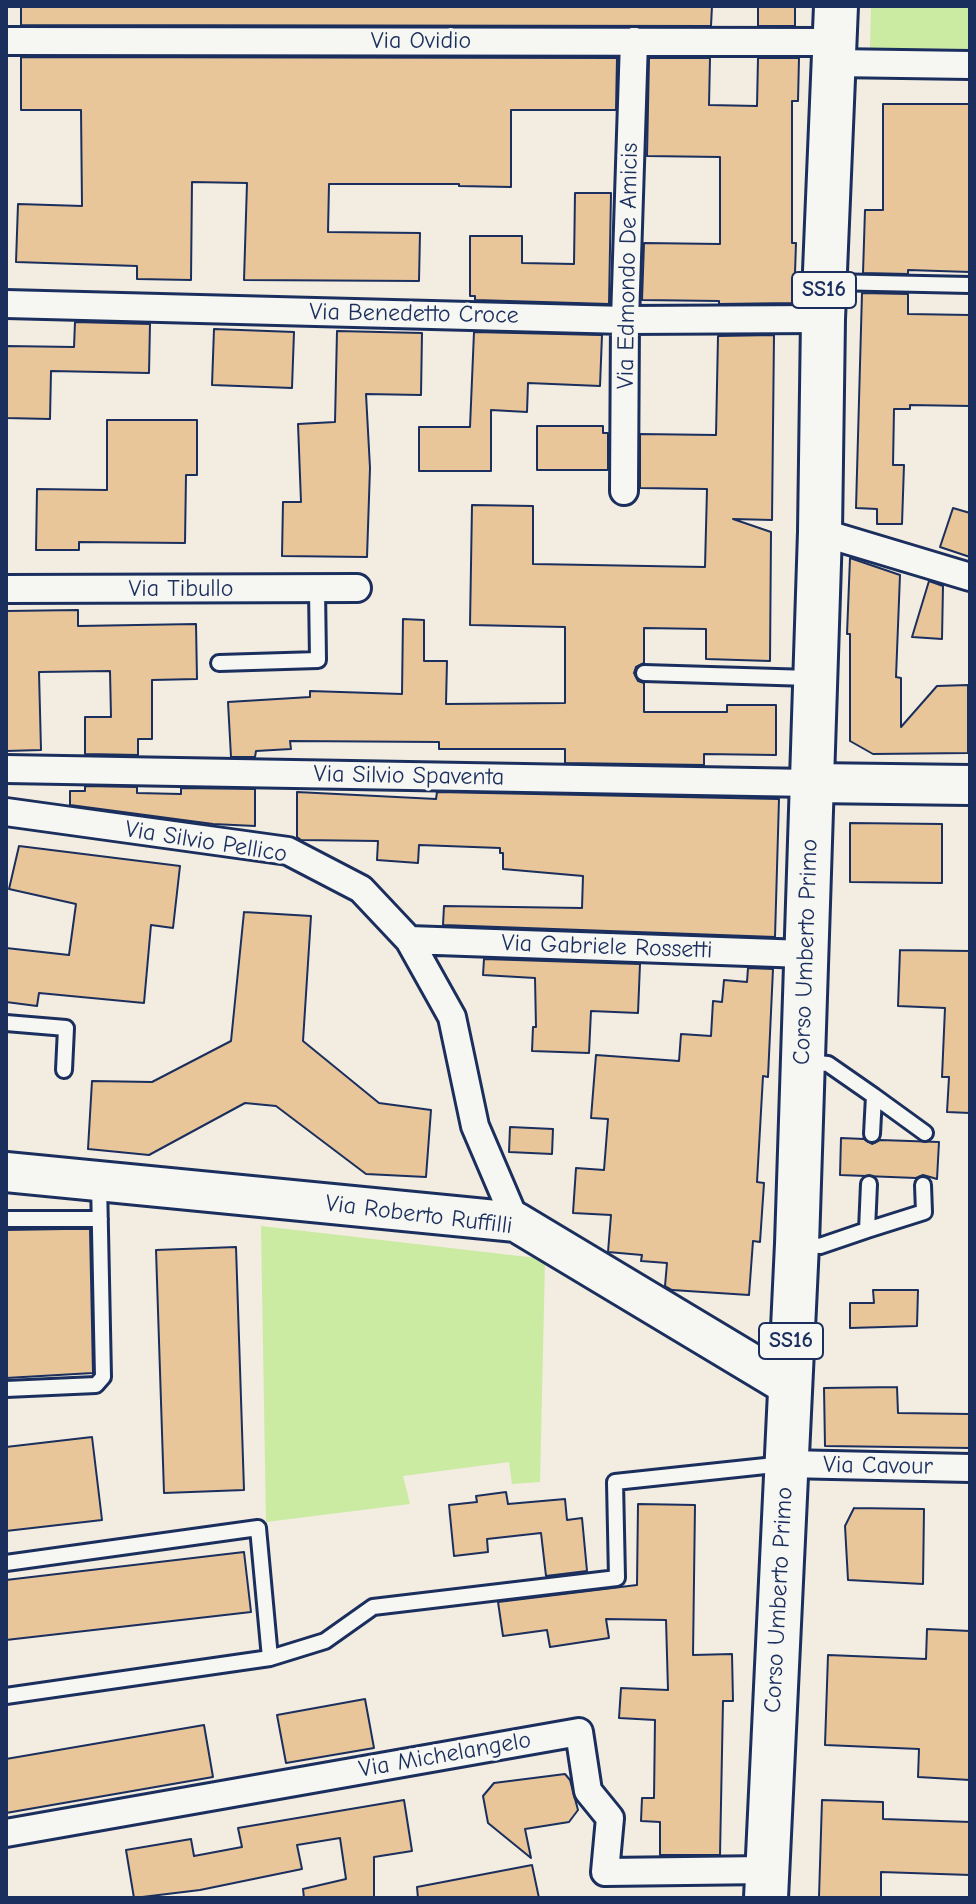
<!DOCTYPE html>
<style>
body{margin:0}
#map{position:relative;width:976px;height:1904px;overflow:hidden;background:#f3ece0;font-family:"Comic Neue",sans-serif}
canvas{display:block}
.frame{position:absolute;inset:0;border:8px solid #1b2f5e;pointer-events:none}
</style>
<div id="map">
<canvas width="976" height="1904"></canvas>
<div class="frame"></div>
</div>
<script>
const g = document.querySelector('canvas').getContext('2d');
g.lineJoin = 'round';
function paint(path, color) { g.fillStyle = color; g.fill(path, 'evenodd'); }
const shape = rows => new Path2D(rows.map(r => 'M' + r).join(''));
function strokePath(path, color, width, dash) { g.strokeStyle = color; g.lineWidth = width; g.lineCap = dash ? 'butt' : 'round'; g.setLineDash(dash || []); g.stroke(path); }
function drawText(font, color, halo, rows, align = 'center') {
  g.font = font + ' "Comic Neue",sans-serif'; g.lineWidth = 6; g.setLineDash([]); g.textBaseline = 'middle'; g.strokeStyle = halo; g.fillStyle = color; for (const [text, x, y, turn = 0] of rows) {
    g.save(); g.translate(x, y); g.rotate((+turn || 0) * Math.PI / 180); g.textAlign = isNaN(turn) ? turn : align; if (halo) g.strokeText(text, 0, 0); g.fillText(text, 0, 0); g.restore();
  }
}
const green = shape([
 [871,6,970,6,970,49,870,48],
 [261,1226,545,1259,540,1482,512,1484,509,1462,403,1476,410,1504,266,1522]
]);
const building = shape([
 [21,6,712,6,711,26,21,25,21,6],
 [758,6,795,6,795,26,758,26,758,6],
 [21,57,617,58,616,110,511,110,511,187,459,186,459,184,329,184,328,232,420,233,419,281,244,280,247,183,192,182,191,280,137,279,137,266,16,262,18,204,82,206,81,110,21,110,21,57],
 [649,58,710,58,709,105,757,106,758,58,799,58,798,101,792,101,792,243,796,243,794,303,719,304,719,301,642,300,644,243,720,244,720,157,647,156,649,58],
 [883,104,970,104,970,272,908,270,908,274,863,273,865,210,883,210,883,104],
 [575,193,611,193,609,304,475,300,475,296,470,296,470,236,522,236,522,263,574,264,575,193],
 [862,293,908,294,908,314,970,315,970,406,910,405,910,409,894,409,893,465,904,465,902,524,877,524,877,509,856,508,862,293],
 [75,322,150,324,149,373,51,371,50,419,6,418,6,346,74,347,75,322],
 [214,329,294,332,292,388,212,385,214,329],
 [337,331,422,333,421,395,366,394,370,468,367,557,282,556,283,502,301,502,298,424,335,422,337,331],
 [474,332,602,335,600,386,528,383,527,412,491,410,491,471,419,471,419,427,470,427,474,332],
 [774,335,772,520,733,519,771,532,770,661,706,659,706,629,644,628,644,663,636,667,634,673,638,681,644,683,644,712,727,712,727,705,776,705,776,755,704,754,704,765,565,763,565,749,439,749,439,742,290,741,291,749,256,751,255,757,231,757,228,702,310,697,310,691,402,694,403,619,424,620,424,661,447,661,446,704,565,703,565,627,470,625,472,505,533,506,533,564,705,567,707,489,640,488,640,434,716,435,718,336,774,335],
 [107,420,197,420,197,475,186,475,185,543,79,542,79,550,36,550,37,489,107,490,107,420],
 [537,426,603,426,603,433,608,433,608,470,537,470,537,426],
 [953,508,970,513,970,557,940,547,953,508],
 [850,558,900,575,896,677,901,678,901,727,937,686,968,685,968,753,873,754,850,741,850,634,847,634,850,558],
 [929,581,943,586,942,639,912,637,929,581],
 [78,610,78,626,196,624,197,679,152,680,152,739,138,739,138,755,85,754,85,717,111,717,110,671,39,672,41,750,6,751,6,611,78,610],
 [85,786,137,787,137,793,181,794,181,788,255,789,255,826,213,824,70,805,70,791,85,791,85,786],
 [297,792,436,799,437,792,779,799,775,937,443,925,444,906,582,908,583,876,503,869,503,853,500,853,500,848,419,845,418,863,377,860,378,841,301,840,297,837,297,792],
 [850,823,942,824,942,883,850,882,850,823],
 [19,846,180,866,173,928,151,925,144,1003,39,993,37,1006,6,1002,6,948,69,955,76,904,9,889,19,846],
 [244,912,311,916,303,1041,379,1103,431,1110,426,1177,366,1174,276,1106,245,1103,149,1155,88,1149,92,1081,152,1082,231,1041,244,912],
 [900,950,970,951,970,1113,947,1112,949,1077,942,1077,945,1008,898,1006,900,950],
 [484,959,640,964,638,1013,591,1011,589,1053,532,1051,533,1027,536,1027,535,978,483,975,484,959],
 [748,968,773,969,768,1077,763,1076,757,1182,764,1183,760,1242,753,1241,749,1295,672,1290,665,1286,667,1263,641,1261,642,1255,608,1252,611,1215,573,1213,576,1168,604,1170,608,1119,591,1118,596,1055,679,1061,681,1034,711,1036,713,1001,722,1002,724,980,747,982,748,968],
 [510,1127,553,1129,552,1154,509,1152,510,1127],
 [841,1138,864,1139,872,1144,880,1140,939,1142,937,1179,923,1175,916,1178,840,1175,841,1138],
 [65,1229,90,1229,93,1373,6,1378,6,1230,65,1229],
 [236,1247,244,1490,164,1493,156,1250,236,1247],
 [873,1290,918,1290,917,1326,850,1328,850,1303,874,1303,873,1290],
 [897,1387,898,1413,970,1414,970,1448,825,1446,824,1388,897,1387],
 [92,1437,102,1520,6,1531,6,1447,92,1437],
 [506,1492,508,1504,565,1499,567,1520,582,1518,587,1571,546,1576,541,1533,487,1539,488,1552,454,1556,449,1505,477,1502,476,1496,506,1492],
 [638,1504,695,1505,693,1655,732,1654,733,1701,723,1701,720,1855,660,1855,660,1822,641,1821,642,1798,654,1798,655,1720,619,1718,621,1688,668,1690,666,1620,606,1619,609,1638,550,1647,547,1630,503,1636,498,1602,637,1585,638,1504],
 [854,1508,924,1509,923,1584,848,1580,845,1526,854,1508],
 [244,1552,251,1612,6,1640,6,1580,244,1552],
 [927,1629,970,1631,970,1780,918,1777,919,1749,825,1745,828,1655,926,1659,927,1629],
 [365,1699,374,1748,286,1763,277,1715,365,1699],
 [204,1725,213,1777,6,1813,6,1759,204,1725],
 [565,1774,570,1780,578,1810,569,1822,525,1829,531,1858,488,1823,483,1796,494,1783,565,1774],
 [404,1800,412,1851,374,1857,374,1898,304,1898,303,1889,346,1879,340,1838,297,1845,302,1869,200,1890,134,1898,126,1850,191,1839,194,1856,242,1847,238,1828,404,1800],
 [822,1800,883,1802,883,1819,970,1822,970,1875,881,1872,881,1898,819,1897,822,1800],
 [532,1865,539,1898,418,1898,417,1887,532,1865]
]);
const lane = shape([
 [829,282,970,285],
 [219,663,318,660,317,589],
 [644,673,810,678],
 [6,1023,66,1028,64,1070],
 [807,1062,828,1064,874,1096,872,1134],
 [874,1096,925,1133],
 [6,1219,100,1219],
 [867,1230,924,1212,923,1185],
 [801,1244,820,1246,867,1230,869,1184],
 [6,1389,96,1385,103,1377,99,1182],
 [6,1563,258,1528,270,1658],
 [6,1696,270,1658,325,1641,373,1607,617,1578,615,1482,784,1464]
]);
const street = shape([
 [6,41,835,42],
 [834,63,970,65],
 [6,304,625,320,823,319],
 [624,491,625,320,634,41],
 [820,532,970,577],
 [6,589,357,588],
 [6,769,811,783],
 [6,812,288,851,361,889,409,940,452,1017,475,1126,516,1222],
 [409,940,805,954],
 [786,1464,970,1468],
 [6,1833,579,1732,588,1791,610,1818,605,1872,767,1870]
]);
const secondary = shape([
 [811,783,970,785],
 [6,1172,516,1222,789,1386]
]);
const primary = shape([
 [766,1898,797,1244,820,532,823,319,836,6]
]);
const shields = [
 [824,290,64],
 [791,1341,64]
];
const shieldNames = [
 ["SS16",824,290],
 ["SS16",791,1341]
];
const streetNames = [
 ["Via Ovidio",421,41],
 ["Via Edmondo De Amicis",628,266,-89],
 ["Via Benedetto Croce",414,314,1],
 ["Via Tibullo",181,589],
 ["Via Silvio Spaventa",409,776,1],
 ["Via Silvio Pellico",206,842,9],
 ["Via Gabriele Rossetti",607,947,2],
 ["Corso Umberto Primo",806,952,-88],
 ["Via Roberto Ruffilli",419,1215,7],
 ["Via Cavour",878,1466,1],
 ["Corso Umberto Primo",779,1600,-87],
 ["Via Michelangelo",445,1755,-10]
];
paint(green, '#cbeaa2');
paint(building, '#e8c69a');
strokePath(building, '#1b2f5e', 2);
strokePath(lane, '#1b2f5e', 20);
strokePath(street, '#1b2f5e', 32);
strokePath(secondary, '#1b2f5e', 44);
strokePath(primary, '#1b2f5e', 48);
strokePath(lane, '#f6f6f2', 14);
strokePath(street, '#f6f6f2', 26);
strokePath(secondary, '#f6f6f2', 38);
strokePath(primary, '#f6f6f2', 42);
for (const [x, y, w] of shields) { const box = new Path2D(); box.roundRect(x - w / 2, y - 18, w, 36, 6); g.fillStyle = '#f6f6f2'; g.fill(box); strokePath(box, '#1b2f5e', 2); }
drawText('bold 22px', '#1b2f5e', null, shieldNames);
drawText('24px', '#1b2f5e', '#f6f6f2', streetNames);
</script>
